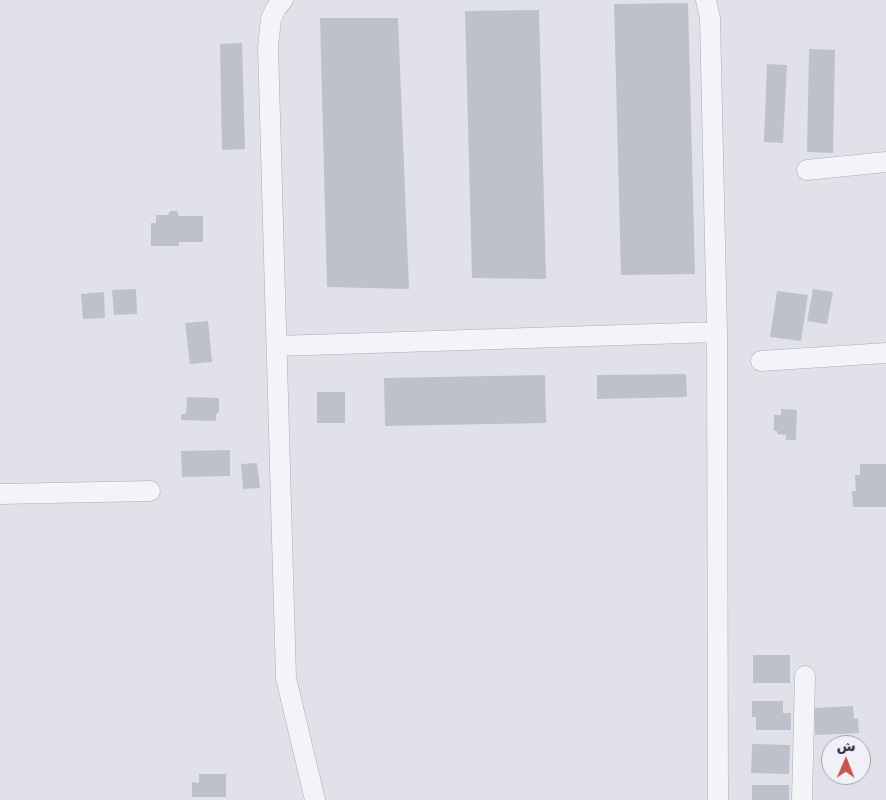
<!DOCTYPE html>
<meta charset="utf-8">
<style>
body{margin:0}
#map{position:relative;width:886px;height:800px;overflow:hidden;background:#e1e2e9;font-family:"DejaVu Sans","Noto Sans Arabic",sans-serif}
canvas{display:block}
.north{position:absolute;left:821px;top:735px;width:50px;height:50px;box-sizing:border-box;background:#f0f1f6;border:1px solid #a1a3ad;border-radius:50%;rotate:1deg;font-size:14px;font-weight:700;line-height:20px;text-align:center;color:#2a2d3f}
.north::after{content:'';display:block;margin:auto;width:18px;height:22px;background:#c8554b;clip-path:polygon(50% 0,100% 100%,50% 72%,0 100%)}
</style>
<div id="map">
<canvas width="886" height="800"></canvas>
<div class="north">ش</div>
</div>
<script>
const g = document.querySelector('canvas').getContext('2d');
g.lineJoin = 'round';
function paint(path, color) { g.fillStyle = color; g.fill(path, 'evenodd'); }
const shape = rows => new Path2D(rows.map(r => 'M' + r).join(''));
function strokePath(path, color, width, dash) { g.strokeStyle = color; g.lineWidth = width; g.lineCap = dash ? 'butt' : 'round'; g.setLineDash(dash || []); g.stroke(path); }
const building = shape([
 [688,3,695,274,621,275,614,4],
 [539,10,546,279,472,278,465,11],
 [320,18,398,18,409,289,327,287],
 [242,43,245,149,222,150,220,44],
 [809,49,835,50,833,153,807,152],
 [767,64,787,65,783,143,764,142],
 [170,211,177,211,179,216,203,216,203,242,179,242,179,246,151,246,151,223,156,223,156,215,168,215],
 [136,289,137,314,114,315,112,290],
 [813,289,833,292,827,324,807,321],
 [777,291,808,295,801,341,770,337],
 [104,292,105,318,83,319,81,294],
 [208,321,212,362,190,364,185,323],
 [686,374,687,397,597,399,597,375],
 [545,375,546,423,385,426,384,378],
 [317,392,345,392,345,423,317,423],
 [187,397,219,398,219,411,216,415,216,421,181,420,181,415,186,413],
 [781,409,797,410,796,440,786,440,786,435,777,434,777,431,774,431,774,415,781,415],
 [230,450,230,476,182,477,181,451],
 [257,463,260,488,243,489,241,464],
 [860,464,886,464,886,507,853,507,852,491,856,491,855,475,860,475],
 [753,655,790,655,790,683,753,683],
 [752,701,783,701,783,713,791,713,791,730,756,730,756,717,752,717],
 [853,706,854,719,858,718,859,733,815,735,814,708],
 [752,744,790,745,789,774,751,773],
 [199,774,226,774,226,797,192,797,192,782,199,783],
 [752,785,789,785,789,800,752,800]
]);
const minor = shape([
 [283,0,276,8,271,19,268,47,286,678,315,800],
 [706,0,710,18,717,332,718,800],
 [807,170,886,162],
 [277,346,717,332],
 [761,361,886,353],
 [0,494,150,491],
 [802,800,805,676]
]);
paint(building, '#bec0cb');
strokePath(minor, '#aaacb6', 21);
strokePath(minor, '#f3f4f7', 20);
</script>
